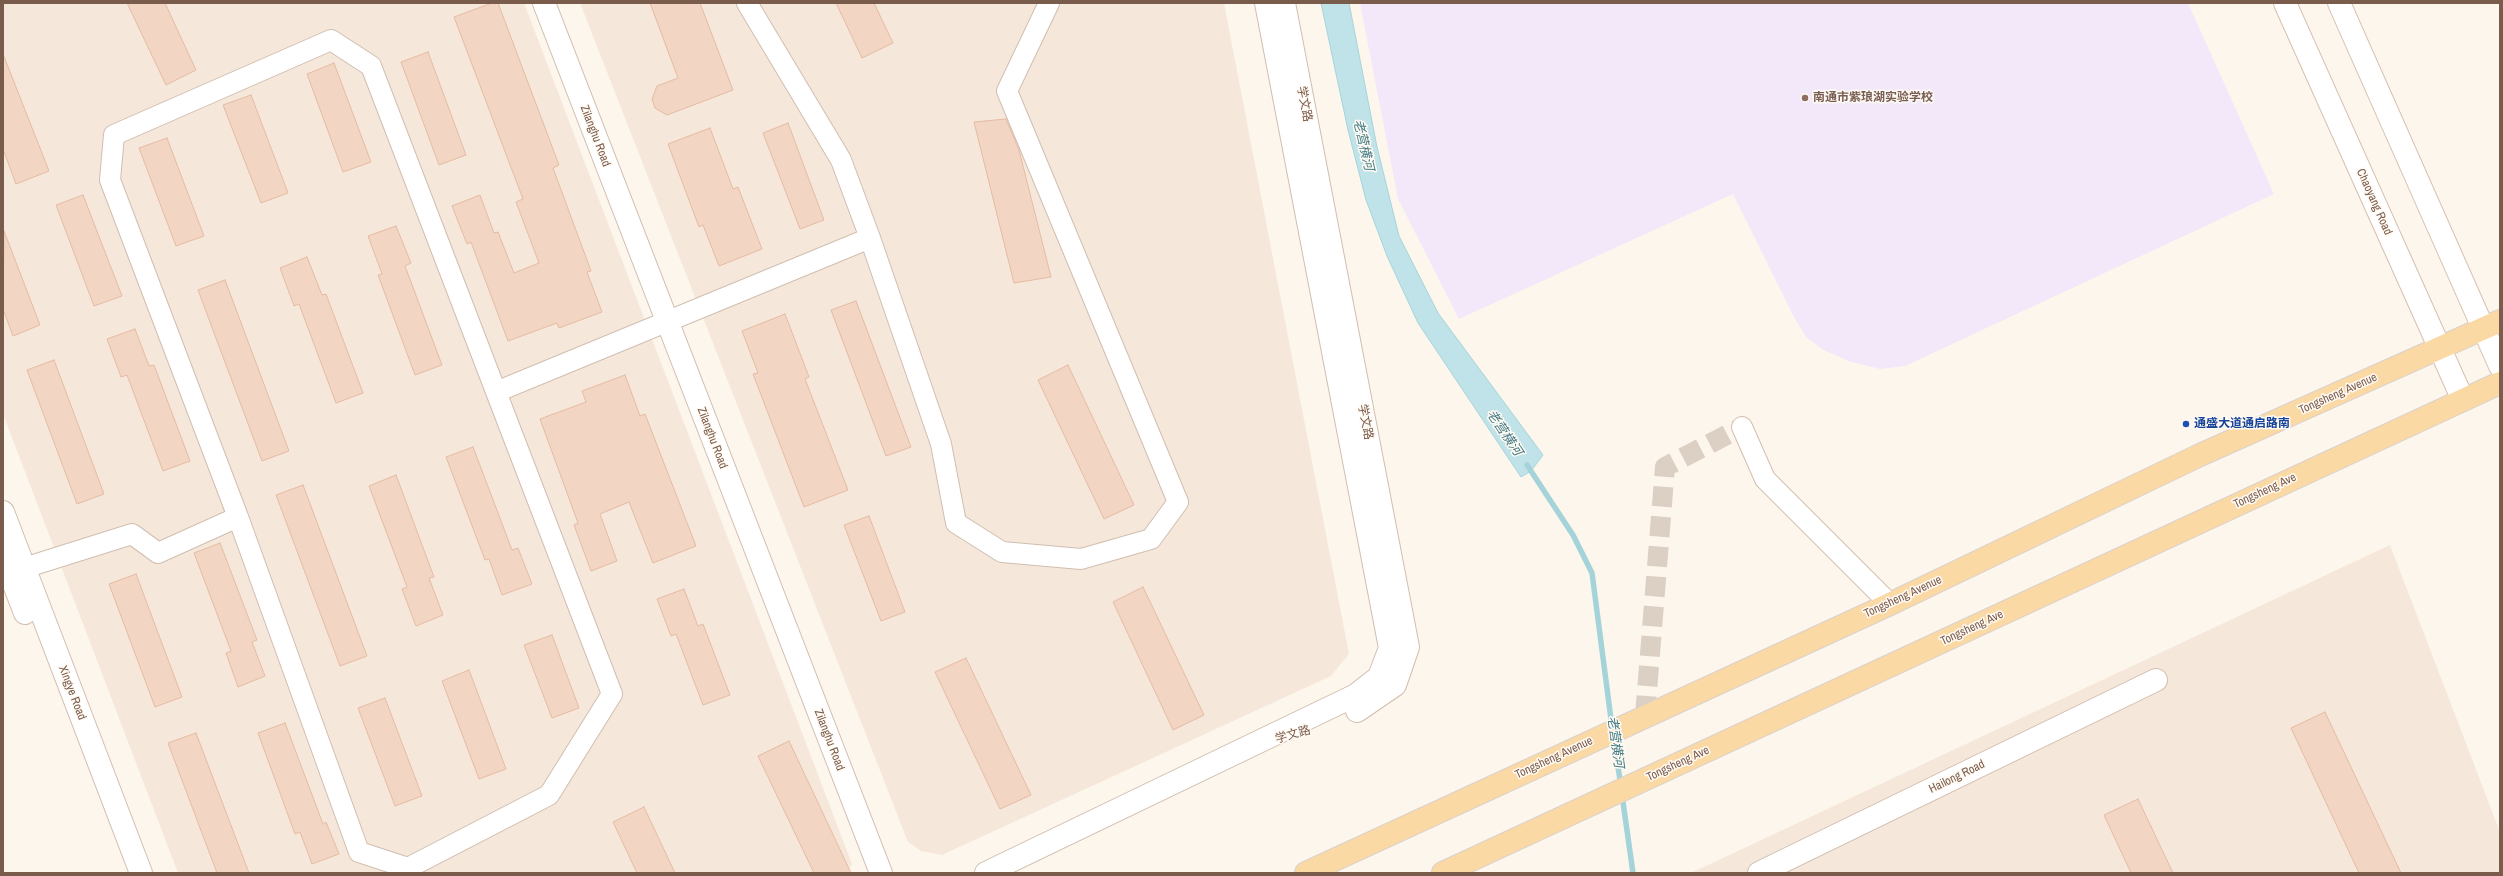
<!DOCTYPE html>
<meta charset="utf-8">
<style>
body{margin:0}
#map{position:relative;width:2503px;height:876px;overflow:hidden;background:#fdf6ec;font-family:"Archivo Narrow",sans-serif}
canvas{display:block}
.frame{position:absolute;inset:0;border:4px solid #7a5c4d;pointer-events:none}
</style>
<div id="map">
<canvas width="2503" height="876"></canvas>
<div class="frame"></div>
</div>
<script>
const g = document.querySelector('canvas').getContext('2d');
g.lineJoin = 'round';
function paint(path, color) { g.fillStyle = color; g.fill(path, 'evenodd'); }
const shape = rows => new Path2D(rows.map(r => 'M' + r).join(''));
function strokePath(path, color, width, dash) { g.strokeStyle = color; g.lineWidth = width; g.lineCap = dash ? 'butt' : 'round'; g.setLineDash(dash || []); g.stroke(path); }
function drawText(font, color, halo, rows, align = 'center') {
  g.font = font + ' "Archivo Narrow","Noto Sans SC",sans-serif'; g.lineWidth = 3; g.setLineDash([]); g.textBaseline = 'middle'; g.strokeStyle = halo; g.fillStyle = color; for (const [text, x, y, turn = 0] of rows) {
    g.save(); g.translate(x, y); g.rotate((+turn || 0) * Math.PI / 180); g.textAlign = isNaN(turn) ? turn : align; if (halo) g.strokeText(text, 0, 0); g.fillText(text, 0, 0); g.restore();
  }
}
const residential = shape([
 [3,3,524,3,852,864,847,873,178,873,3,414],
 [580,3,1224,3,1349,654,1331,676,942,855,921,851,908,842],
 [2390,545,2500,832,2500,873,1691,873]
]);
const education = shape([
 [1360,3,2188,3,2274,194,1905,366,1880,369,1848,361,1822,349,1806,337,1794,317,1733,194,1459,319,1398,199]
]);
const water = shape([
 [1321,3,1349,3,1377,147,1399,236,1438,313,1543,455,1531,471,1521,477,1418,323,1387,256,1366,200,1348,130,1321,3]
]);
const stream = shape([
 [1527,465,1573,535,1592,573,1612,727],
 [1613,735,1621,786],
 [1622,795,1633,873]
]);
const building = shape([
 [127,3,165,3,196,70,166,85,127,3],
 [492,3,498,3,559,165,553,168,591,271,587,272,602,312,559,328,557,323,508,341,471,242,467,244,452,206,480,195,494,233,498,232,514,273,539,263,516,202,523,199,454,17,492,3],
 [650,3,700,3,733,90,667,115,655,108,652,99,657,86,678,78,650,3],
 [836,3,874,3,893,43,862,58,836,3],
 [428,52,466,155,439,165,401,62,428,52],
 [3,54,49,171,16,184,3,149,3,54],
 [334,63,371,162,343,172,307,74,334,63],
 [251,95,288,193,261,203,223,105,251,95],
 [1006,119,1019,150,1051,277,1014,283,974,122,1006,119],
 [788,123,824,220,800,229,763,133,788,123],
 [710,128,733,189,738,187,762,249,719,266,703,225,699,227,668,144,710,128],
 [167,138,204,236,176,246,139,148,167,138],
 [83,195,122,296,94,306,56,205,83,195],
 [396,226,411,263,405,266,442,365,415,375,378,275,382,274,368,236,396,226],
 [4,231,40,325,13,336,3,309,4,231],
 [307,257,322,295,326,294,363,393,336,403,299,304,294,306,280,268,307,257],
 [225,280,289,451,262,461,198,290,225,280],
 [856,301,911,447,886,456,831,310,856,301],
 [785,314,809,377,805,379,848,490,804,507,753,374,758,373,742,331,785,314],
 [135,329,149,366,154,365,190,461,163,471,127,375,121,377,107,339,135,329],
 [54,360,104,494,77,504,27,370,54,360],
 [1068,365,1134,505,1104,519,1038,380,1068,365],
 [625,375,640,416,645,414,696,546,653,563,629,502,600,514,617,561,591,571,574,525,578,523,540,419,586,402,582,391,625,375],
 [473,447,512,550,518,548,532,584,502,595,489,559,485,560,446,457,473,447],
 [396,475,434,577,429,578,443,615,416,626,402,589,407,587,369,486,396,475],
 [303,485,367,656,340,666,276,495,303,485],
 [869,516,905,612,881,621,844,525,869,516],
 [220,543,257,640,252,642,265,676,238,687,226,653,231,651,194,553,220,543],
 [136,574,182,697,155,707,109,584,136,574],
 [1143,587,1204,715,1173,730,1113,602,1143,587],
 [684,589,698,626,703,624,730,695,703,705,676,634,671,636,657,599,684,589],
 [552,635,579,708,552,718,524,645,552,635],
 [966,658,1031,795,1000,809,935,672,966,658],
 [469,670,506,769,479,779,442,681,469,670],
 [385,698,422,796,395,806,358,708,385,698],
 [2325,712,2401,873,2359,873,2291,728,2325,712],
 [285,723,323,824,326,822,339,854,312,864,300,832,295,834,258,733,285,723],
 [196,733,249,873,217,873,168,743,196,733],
 [789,741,851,873,814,873,758,756,789,741],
 [2138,799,2173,873,2131,873,2104,815,2138,799],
 [644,807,675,873,637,873,613,822,644,807]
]);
const minorTunnel = shape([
 [1645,716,1665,467,1742,427]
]);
const minor = shape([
 [747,3,841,160,870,238,941,444,956,523,1002,552,1081,559,1151,539,1178,502,1007,91,1049,3],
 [496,392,870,238],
 [1742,427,1765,479,1890,604],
 [24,568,132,534,158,553,238,517,359,852,408,868,549,795,612,694,371,66,331,40,114,135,110,180,238,517]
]);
const tertiary = shape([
 [544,3,881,873],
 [1284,3,1408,647,1395,685,1357,711],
 [3,512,141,873],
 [3,556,25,613],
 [986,873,1356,695,1379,677,1390,648,1266,3],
 [1759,873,2156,680]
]);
const secondary = shape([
 [2285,3,2463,400],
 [2339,3,2500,366]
]);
const primary = shape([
 [1306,873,1890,604,2200,455,2500,321],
 [1443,873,2500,383]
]);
const markers = [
 [1805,98,4,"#8d6e63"],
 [2186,424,4,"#1a4fb4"]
];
const educationNames = [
 ["南通市紫琅湖实验学校",1813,98]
];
const streetNames = [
 ["学文路",1304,104,79],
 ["Zilanghu Road",595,136,69],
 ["Chaoyang Road",2374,202,66],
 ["Tongsheng Avenue",2338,394,-24],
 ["学文路",1365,422,79],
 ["Zilanghu Road",712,438,69],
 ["Tongsheng Ave",2265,491,-25],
 ["Tongsheng Avenue",1903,597,-25],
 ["Tongsheng Ave",1972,628,-25],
 ["Xingye Road",72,693,69],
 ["学文路",1293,735,-16],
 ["Zilanghu Road",829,740,69],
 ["Tongsheng Avenue",1554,758,-25],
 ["Tongsheng Ave",1678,764,-25],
 ["Hailong Road",1957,777,-26]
];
const transitNames = [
 ["通盛大道通启路南",2194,424]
];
const waterNames = [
 ["老营横河",1363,145,77],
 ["老营横河",1504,433,56],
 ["老营横河",1615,742,82]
];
paint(residential, '#f5e8da');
paint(education, '#f3e8fa');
paint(water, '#bfe3e8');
strokePath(water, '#a5d3da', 1);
strokePath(stream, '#a5d3da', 5.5);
paint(building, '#f3d5c3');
strokePath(building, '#e6bba3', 1);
strokePath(minorTunnel, '#dcd0c4', 20, [20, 10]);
strokePath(minor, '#d1beb0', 22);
strokePath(tertiary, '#d1beb0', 24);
strokePath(secondary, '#d6c0b0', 24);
strokePath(primary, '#dad1cd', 24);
strokePath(minor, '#fff', 20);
strokePath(tertiary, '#fff', 22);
strokePath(secondary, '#fff', 22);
strokePath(primary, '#fbd9a5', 22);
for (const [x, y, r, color] of markers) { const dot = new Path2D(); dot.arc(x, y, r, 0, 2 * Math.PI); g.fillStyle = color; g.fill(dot); strokePath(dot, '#fffaf3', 1.5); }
drawText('bold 12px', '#785e54', '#fffaf3', educationNames, 'left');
drawText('12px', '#7a5c4d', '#fffaf3', streetNames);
drawText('bold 12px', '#164399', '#fffaf3', transitNames, 'left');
drawText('italic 13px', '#437c86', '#fffaf3', waterNames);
</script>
